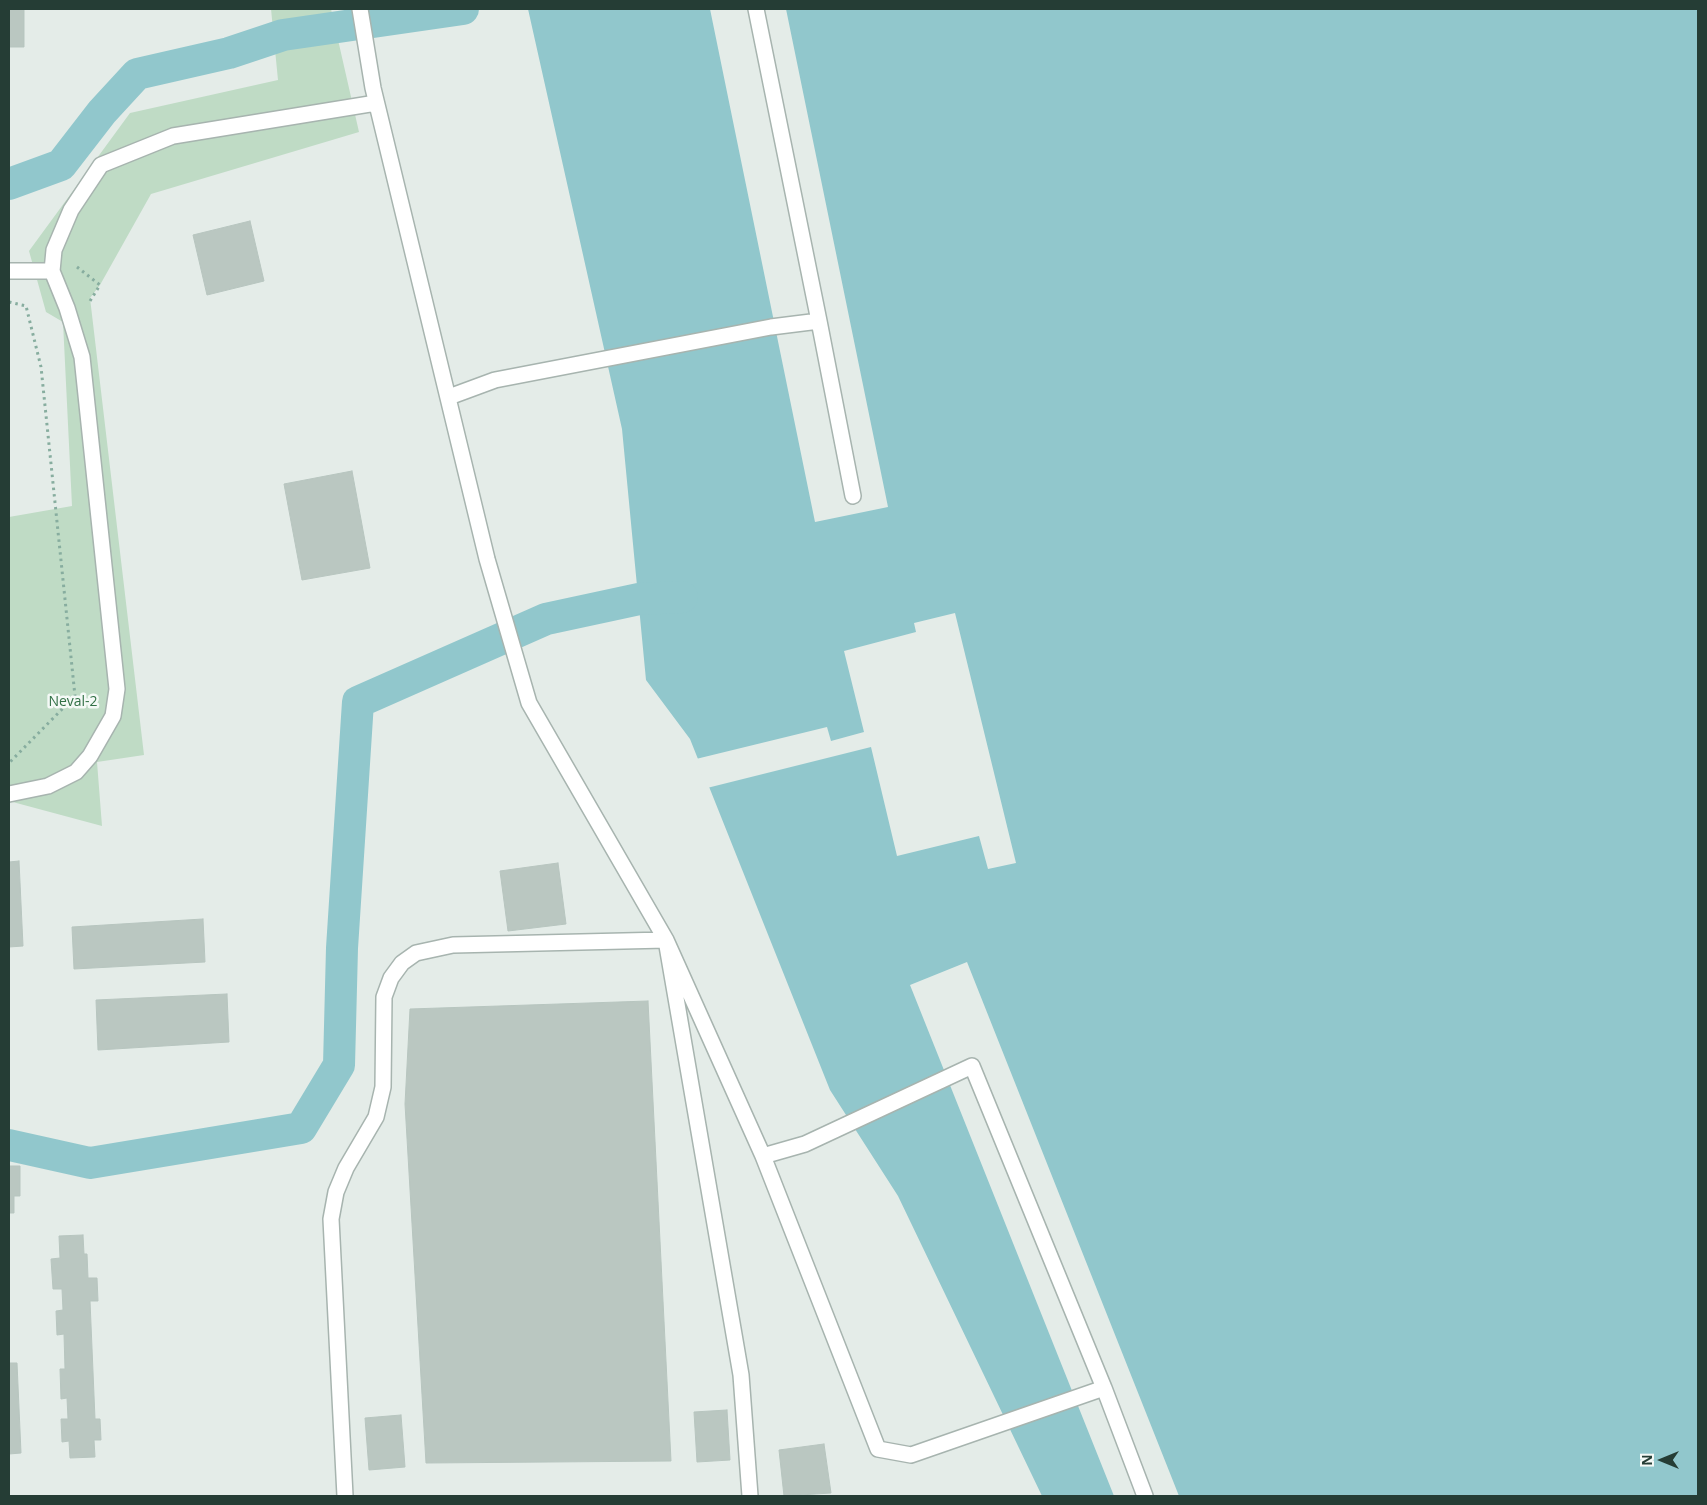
<!DOCTYPE html>
<style>
body{margin:0}
#map{position:relative;width:1707px;height:1505px;overflow:hidden;background:#e4ece8;font-family:"Open Sans",sans-serif}
canvas{display:block}
.frame{position:absolute;inset:0;border:10px solid #253d35;pointer-events:none}
.north{position:absolute;left:1637px;top:1435px;width:50px;height:50px;-webkit-text-stroke:4px #f4f9f6;paint-order:stroke;rotate:270deg;font-size:14px;font-weight:700;line-height:20px;text-align:center;color:#253d35}
.north::after{content:'';display:block;margin:auto;width:18px;height:22px;background:#253d35;clip-path:polygon(50% 0,100% 100%,50% 72%,0 100%)}
</style>
<div id="map">
<canvas width="1707" height="1505"></canvas>
<div class="frame"></div>
<div class="north">N</div>
</div>
<script>
const g = document.querySelector('canvas').getContext('2d');
g.lineJoin = 'round';
function paint(path, color) { g.fillStyle = color; g.fill(path, 'evenodd'); }
const shape = rows => new Path2D(rows.map(r => 'M' + r).join(''));
function strokePath(path, color, width, dash) { g.strokeStyle = color; g.lineWidth = width; g.lineCap = dash ? 'butt' : 'round'; g.setLineDash(dash || []); g.stroke(path); }
function drawText(font, color, halo, rows, align = 'center') {
  g.font = font + ' "Open Sans",sans-serif'; g.lineWidth = 5; g.setLineDash([]); g.textBaseline = 'middle'; g.strokeStyle = halo; g.fillStyle = color; for (const [text, x, y, turn = 0] of rows) {
    g.save(); g.translate(x, y); g.rotate((+turn || 0) * Math.PI / 180); g.textAlign = isNaN(turn) ? turn : align; if (halo) g.strokeText(text, 0, 0); g.fillText(text, 0, 0); g.restore();
  }
}
const green = shape([
 [271,9,331,9,359,132,151,194,100,285,90,298,144,755,97,762,102,826,9,801,9,517,72,506,63,322,46,312,29,251,130,113,278,80]
]);
const water = shape([
 [528,9,1698,9,1698,1496,1042,1496,898,1196,830,1090,690,739,646,680,622,429]
]);
const pier = shape([
 [710,9,786,9,888,507,815,522],
 [955,613,1016,863,988,869,979,836,897,856,871,747,707,788,696,759,827,727,831,741,864,732,844,651,916,632,914,623],
 [967,962,1179,1496,1114,1496,910,985]
]);
const canal = shape([
 [9,184,61,165,102,112,137,74,229,53,283,35,463,9],
 [9,1145,90,1163,301,1128,339,1065,342,948,358,702,546,619,639,599,682,597]
]);
const building = shape([
 [9,9,24,9,24,47,9,47,9,9],
 [250,221,264,281,207,295,193,235,250,221],
 [352,471,370,568,302,580,284,484,352,471],
 [19,861,23,946,9,947,9,862,19,861],
 [558,863,566,924,508,931,500,871,558,863],
 [203,919,205,962,74,969,72,927,203,919],
 [227,994,229,1042,98,1050,96,1000,227,994],
 [648,1001,671,1461,426,1463,405,1104,410,1009,648,1001],
 [9,1166,20,1166,20,1196,14,1196,14,1213,9,1213,9,1166],
 [83,1235,84,1254,87,1254,88,1278,97,1278,98,1301,90,1301,95,1419,100,1419,101,1440,94,1440,95,1457,70,1458,69,1441,62,1442,61,1419,68,1419,67,1398,61,1399,60,1369,65,1369,64,1334,57,1335,56,1311,63,1310,62,1289,53,1289,51,1259,60,1258,59,1236,83,1235],
 [9,1363,17,1363,21,1453,9,1454,9,1363],
 [727,1410,730,1460,697,1462,694,1412,727,1410],
 [401,1415,405,1467,369,1470,365,1418,401,1415],
 [824,1444,831,1493,784,1496,779,1450,824,1444]
]);
const path = shape([
 [77,267,100,285,90,301],
 [9,302,26,306,41,367,75,696,9,763]
]);
const minor = shape([
 [360,9,373,88,487,559,529,703,666,940,763,1156,878,1449,911,1455,1104,1388],
 [9,271,52,271],
 [819,321,853,496],
 [449,397,495,380,771,327,819,321,756,9],
 [9,794,48,786,76,772,90,756,113,716,117,689,82,357,67,308,52,271,54,250,71,210,101,165,173,136,376,103],
 [763,1156,805,1144,972,1066,1104,1388,1145,1496],
 [345,1496,331,1219,336,1192,346,1168,376,1117,383,1087,384,997,391,978,402,963,416,953,453,945,666,940,741,1375,750,1496]
]);
const parkNames = [
 ["Neval-2",73,702]
];
paint(green, '#bfdbc5');
paint(water, '#91c7cc');
paint(pier, '#e4ece8');
strokePath(canal, '#91c7cc', 32);
paint(building, '#bac7c1');
strokePath(building, '#b7c5bf', 1);
strokePath(minor, '#a7b4af', 18);
strokePath(path, '#87ad9f', 3, [2.5, 4]);
strokePath(minor, '#fff', 15);
drawText('14px', '#327046', '#f4f9f6', parkNames);
</script>
